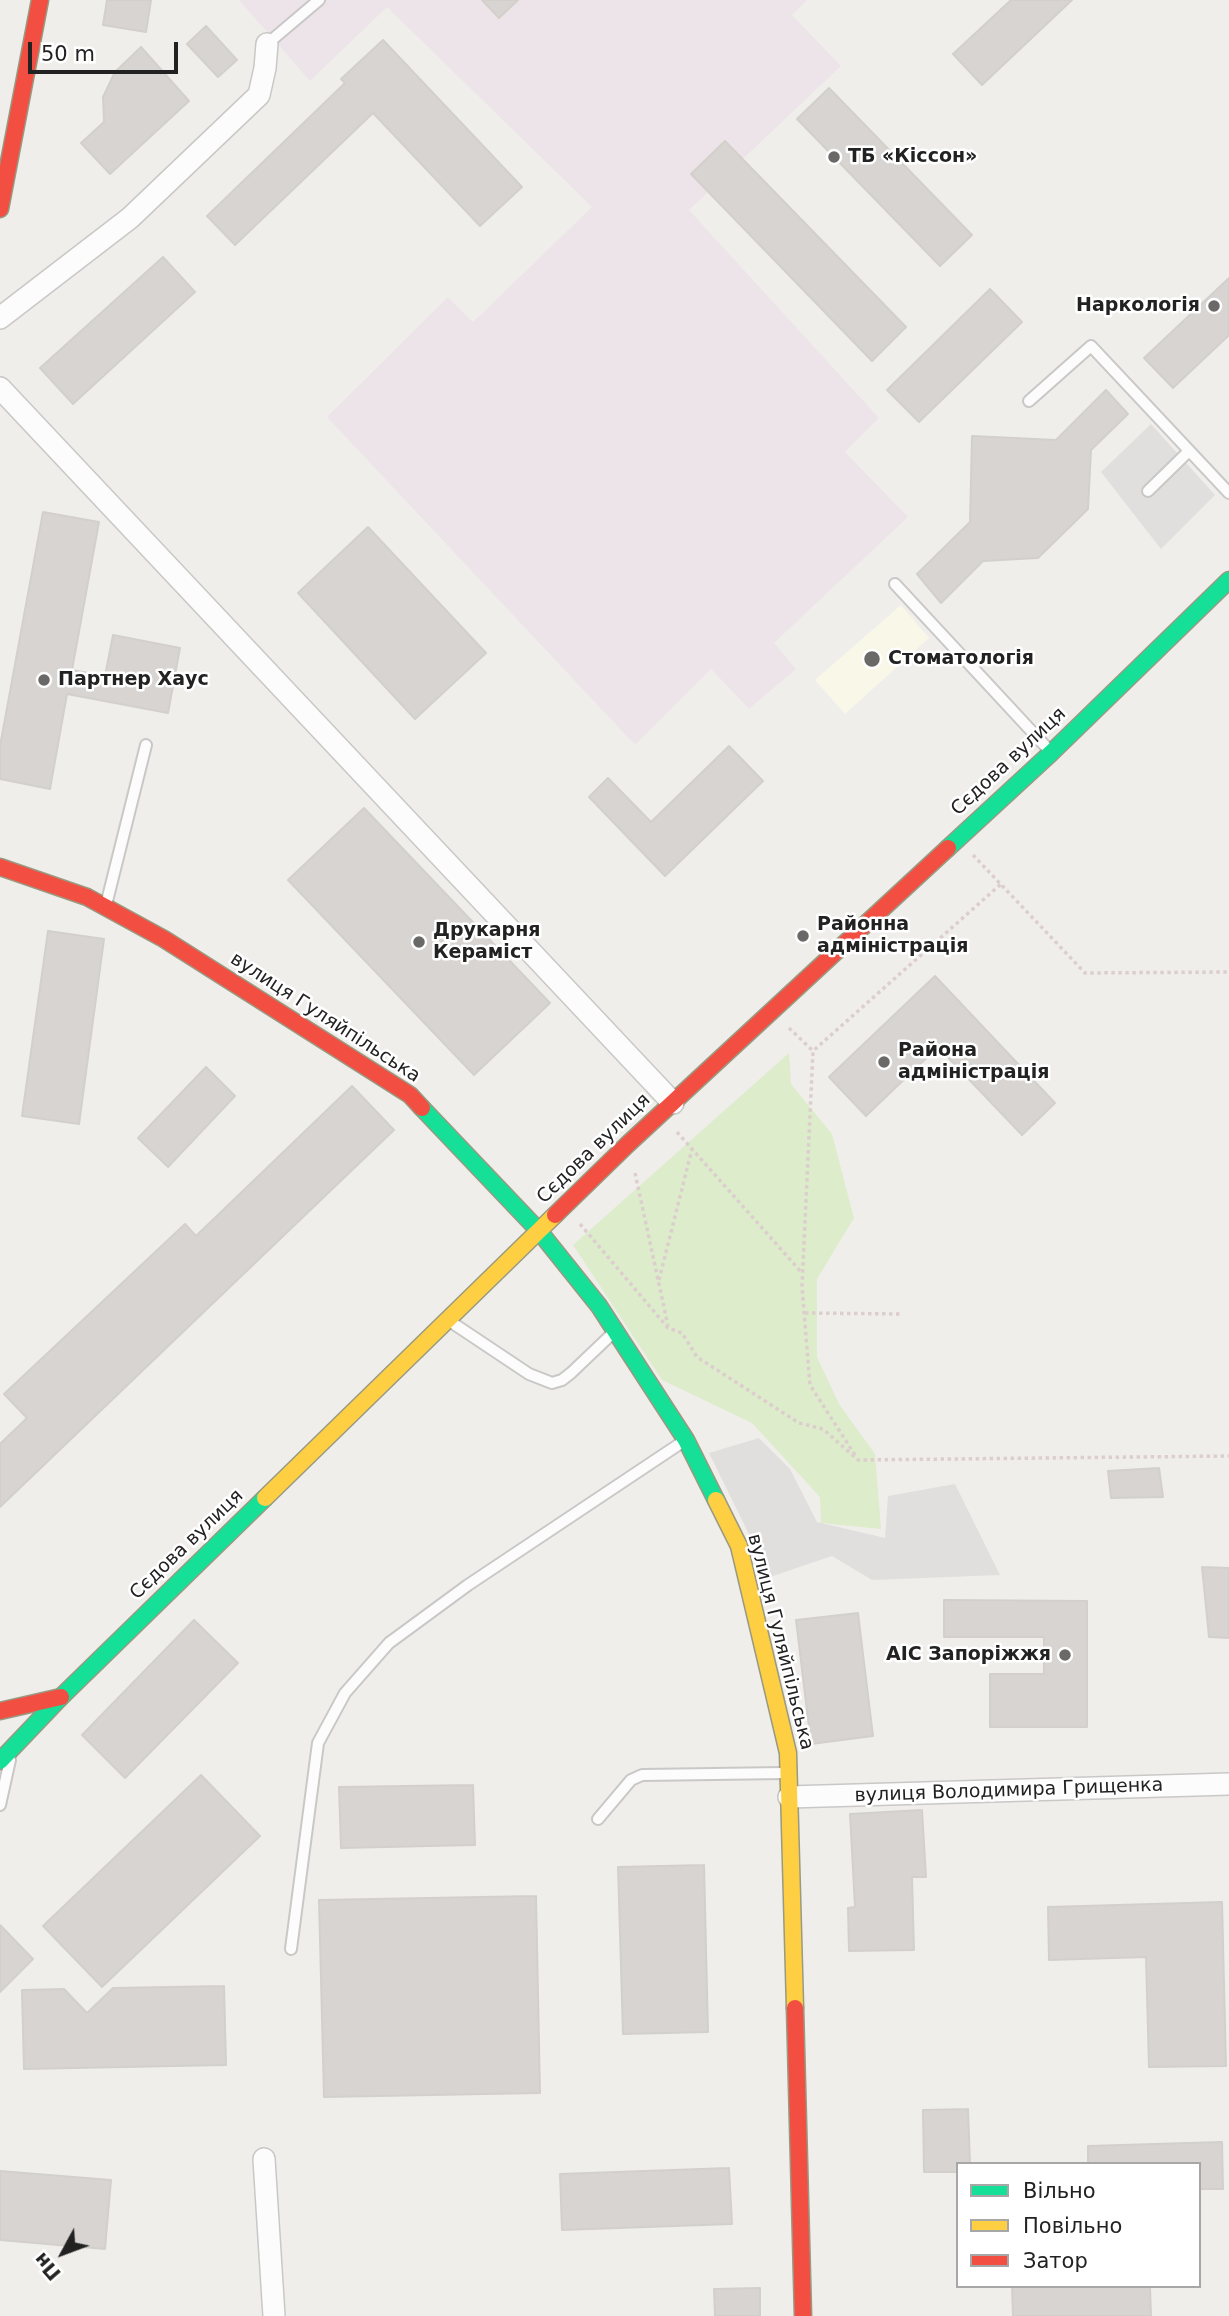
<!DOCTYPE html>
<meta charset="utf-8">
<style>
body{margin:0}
#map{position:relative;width:1229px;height:2316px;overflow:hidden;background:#f0eeeb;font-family:"DejaVu Sans",sans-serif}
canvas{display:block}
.legend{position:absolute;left:956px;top:2162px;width:245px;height:126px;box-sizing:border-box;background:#fff;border:2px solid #a7a7a7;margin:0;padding:9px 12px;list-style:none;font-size:21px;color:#222}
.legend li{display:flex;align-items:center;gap:14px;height:35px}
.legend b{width:35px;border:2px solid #a7a7a7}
.north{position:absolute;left:28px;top:2218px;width:70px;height:70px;-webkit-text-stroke:5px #fff;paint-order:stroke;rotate:229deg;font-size:19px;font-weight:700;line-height:28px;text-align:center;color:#222}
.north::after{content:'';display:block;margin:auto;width:24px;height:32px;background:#222;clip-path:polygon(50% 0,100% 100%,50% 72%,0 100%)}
.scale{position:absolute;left:28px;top:42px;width:150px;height:32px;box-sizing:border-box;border:4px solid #222;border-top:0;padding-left:9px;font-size:21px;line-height:24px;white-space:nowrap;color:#222;-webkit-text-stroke:5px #fff;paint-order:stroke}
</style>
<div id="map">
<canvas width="1229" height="2316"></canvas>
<ul class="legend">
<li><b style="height:9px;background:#16e098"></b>Вільно</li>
<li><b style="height:9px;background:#ffcf43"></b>Повільно</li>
<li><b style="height:9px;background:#f24e42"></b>Затор</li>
</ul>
<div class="north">Пн</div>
<div class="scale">50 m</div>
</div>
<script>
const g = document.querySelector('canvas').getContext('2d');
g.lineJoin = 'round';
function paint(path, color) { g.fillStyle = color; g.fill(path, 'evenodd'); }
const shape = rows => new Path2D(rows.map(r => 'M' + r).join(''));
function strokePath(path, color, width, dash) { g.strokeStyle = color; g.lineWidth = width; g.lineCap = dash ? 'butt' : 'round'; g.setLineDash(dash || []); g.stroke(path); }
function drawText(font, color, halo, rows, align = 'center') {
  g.font = font + ' "DejaVu Sans",sans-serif'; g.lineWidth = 5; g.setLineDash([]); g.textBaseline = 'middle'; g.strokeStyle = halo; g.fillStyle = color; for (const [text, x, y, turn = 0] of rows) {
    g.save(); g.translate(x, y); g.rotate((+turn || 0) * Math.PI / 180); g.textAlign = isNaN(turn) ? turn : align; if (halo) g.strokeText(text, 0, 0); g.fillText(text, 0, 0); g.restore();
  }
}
const industrial = shape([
 [239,0,807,0,792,15,841,66,689,210,879,418,845,452,908,517,774,643,796,669,749,709,711,669,635,745,327,417,448,297,473,322,592,207,387,7,310,81]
]);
const education = shape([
 [901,605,929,638,845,714,815,680]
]);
const grass = shape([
 [789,1053,791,1084,832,1134,854,1218,817,1279,817,1357,839,1404,875,1454,881,1529,821,1523,820,1497,752,1423,662,1380,573,1245]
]);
const parking = shape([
 [1151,424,1215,495,1161,549,1101,472],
 [759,1438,790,1469,817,1522,885,1538,888,1496,955,1484,1000,1575,872,1580,832,1556,770,1577,709,1453]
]);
const building = shape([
 [107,0,151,0,146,32,103,25,107,0],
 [482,0,518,0,499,18,482,0],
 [1011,0,1072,0,982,85,953,54,1011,0],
 [206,26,237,60,218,77,187,44,206,26],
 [383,40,522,187,480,226,373,113,235,245,207,216,345,83,341,79,383,40],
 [141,47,189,101,110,174,81,143,104,122,103,97,115,72,141,47],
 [829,88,972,235,940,266,797,119,829,88],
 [725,141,906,327,872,361,691,174,725,141],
 [163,257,195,292,73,404,40,368,163,257],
 [1229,278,1229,335,1173,388,1144,358,1229,278],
 [990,289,1022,322,919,422,887,390,990,289],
 [1106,390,1128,414,1091,450,1088,509,1038,558,983,561,941,603,917,574,970,522,972,436,1056,440,1106,390],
 [43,512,99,522,72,670,105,676,113,635,180,648,168,713,67,694,50,789,0,779,0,746,43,512],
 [368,527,486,653,415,719,298,593,368,527],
 [729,746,763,781,665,876,589,797,608,778,651,822,729,746],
 [364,808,550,1003,474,1075,288,880,364,808],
 [48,931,104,939,79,1124,22,1116,48,931],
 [935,976,1055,1103,1022,1135,938,1047,866,1116,829,1077,935,976],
 [206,1067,235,1096,168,1167,138,1138,206,1067],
 [352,1086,394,1130,0,1507,0,1444,27,1418,4,1394,185,1224,196,1236,352,1086],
 [1159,1468,1163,1497,1111,1498,1108,1471,1159,1468],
 [1202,1567,1229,1568,1229,1638,1209,1637,1202,1567],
 [944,1600,1087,1601,1087,1727,990,1727,990,1674,1044,1674,1044,1637,944,1637,944,1600],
 [858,1613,873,1736,811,1744,796,1620,858,1613],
 [194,1620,238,1663,125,1778,82,1735,194,1620],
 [201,1775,260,1836,102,1987,43,1926,201,1775],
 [473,1785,475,1845,341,1848,339,1787,473,1785],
 [922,1810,926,1877,912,1877,914,1950,849,1951,848,1908,855,1907,850,1814,922,1810],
 [704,1865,708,2032,623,2034,618,1867,704,1865],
 [536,1896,540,2093,324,2097,319,1900,536,1896],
 [1222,1902,1226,2066,1149,2067,1146,1957,1049,1960,1048,1907,1222,1902],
 [0,1925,33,1959,0,1992,0,1925],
 [224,1986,226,2065,24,2069,22,1990,64,1989,87,2013,113,1988,224,1986],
 [968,2109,970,2164,958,2164,958,2172,924,2172,923,2110,968,2109],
 [1222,2142,1223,2189,1199,2189,1199,2164,1088,2164,1088,2146,1222,2142],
 [729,2168,732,2224,562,2230,560,2174,729,2168],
 [0,2171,111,2180,105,2249,0,2240,0,2171],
 [1012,2286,1150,2286,1151,2316,1013,2316,1012,2286],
 [760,2288,760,2316,715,2316,714,2289,760,2288]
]);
const path = shape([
 [973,855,1085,973,1229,972],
 [789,1028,813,1051],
 [677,1132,802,1273],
 [635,1173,668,1326],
 [580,1224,668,1328,682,1333,697,1357,799,1423,823,1429,858,1460,1229,1456],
 [659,1280,692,1149],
 [805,1313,901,1314],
 [855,1455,810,1385,802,1287,813,1051,1001,884]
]);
const lane = shape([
 [267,44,319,0],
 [1029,401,1091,346,1229,493],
 [1148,491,1189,451],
 [895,584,1049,750],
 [106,905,146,745],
 [451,1322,529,1374,552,1383,562,1380,571,1373,614,1332],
 [0,1805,10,1760],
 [598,1819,631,1780,642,1775,785,1773],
 [291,1949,318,1743,345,1693,389,1643,468,1585,684,1441]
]);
const street = shape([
 [0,318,130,218,259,95,265,68,267,44],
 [0,388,673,1103],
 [789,1797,1229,1784],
 [264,2159,274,2316]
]);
const fast = shape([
 [948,848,1051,753,1229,580],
 [422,1108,539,1231,599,1306,686,1440,716,1500],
 [0,1761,61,1697,265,1498]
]);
const slow = shape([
 [265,1498,555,1215],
 [716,1500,739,1546,788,1753,795,2008]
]);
const jam = shape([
 [0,209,40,0],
 [0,867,87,897,164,939,410,1095,422,1108],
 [555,1215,628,1144,948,848],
 [0,1711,61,1697],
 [795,2008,803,2316]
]);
const markers = [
 [834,157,7,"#6a6968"],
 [1214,306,7,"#6a6968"],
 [872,659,9,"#6a6968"],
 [44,680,7,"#6a6968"],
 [803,936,7,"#6a6968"],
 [419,942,7,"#6a6968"],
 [884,1062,7,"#6a6968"],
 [1065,1655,7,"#6a6968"]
];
const poiNames = [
 ["ТБ «Кіссон»",848,157],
 ["Наркологія",1200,306,"right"],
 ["Стоматологія",888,659],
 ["Партнер Хаус",58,680],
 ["Районна",817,925],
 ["адміністрація",817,947],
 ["Друкарня",433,931],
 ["Кераміст",433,953],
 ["Района",898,1051],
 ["адміністрація",898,1073],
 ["АІС Запоріжжя",1051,1655,"right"]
];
const streetNames = [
 ["Сєдова вулиця",1009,762,-43],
 ["вулиця Гуляйпільська",325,1018,33],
 ["Сєдова вулиця",594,1149,-44],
 ["Сєдова вулиця",187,1545,-44],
 ["вулиця Гуляйпільська",780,1642,76],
 ["вулиця Володимира Грищенка",1009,1791,-2]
];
paint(industrial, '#ede4e9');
paint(education, '#f8f7e8');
paint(grass, '#ddeccb');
paint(parking, '#e0dfde');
paint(building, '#d7d4d2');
strokePath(building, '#d3d0cc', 2);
strokePath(lane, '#c9c8c7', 14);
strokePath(street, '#c9c8c7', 24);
strokePath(fast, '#999a82', 19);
strokePath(slow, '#999a82', 19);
strokePath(jam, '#999a82', 19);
strokePath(path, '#dccecd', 3.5, [3.5, 3.5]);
strokePath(lane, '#fdfcfc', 10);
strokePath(street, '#fdfcfc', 21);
strokePath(fast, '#16e098', 16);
strokePath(slow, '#ffcf43', 16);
strokePath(jam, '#f24e42', 16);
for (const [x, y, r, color] of markers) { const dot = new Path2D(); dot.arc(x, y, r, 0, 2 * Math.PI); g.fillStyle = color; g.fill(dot); strokePath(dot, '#fff', 2.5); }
drawText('bold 19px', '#222', '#fff', poiNames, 'left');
drawText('19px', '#222', '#fff', streetNames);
</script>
